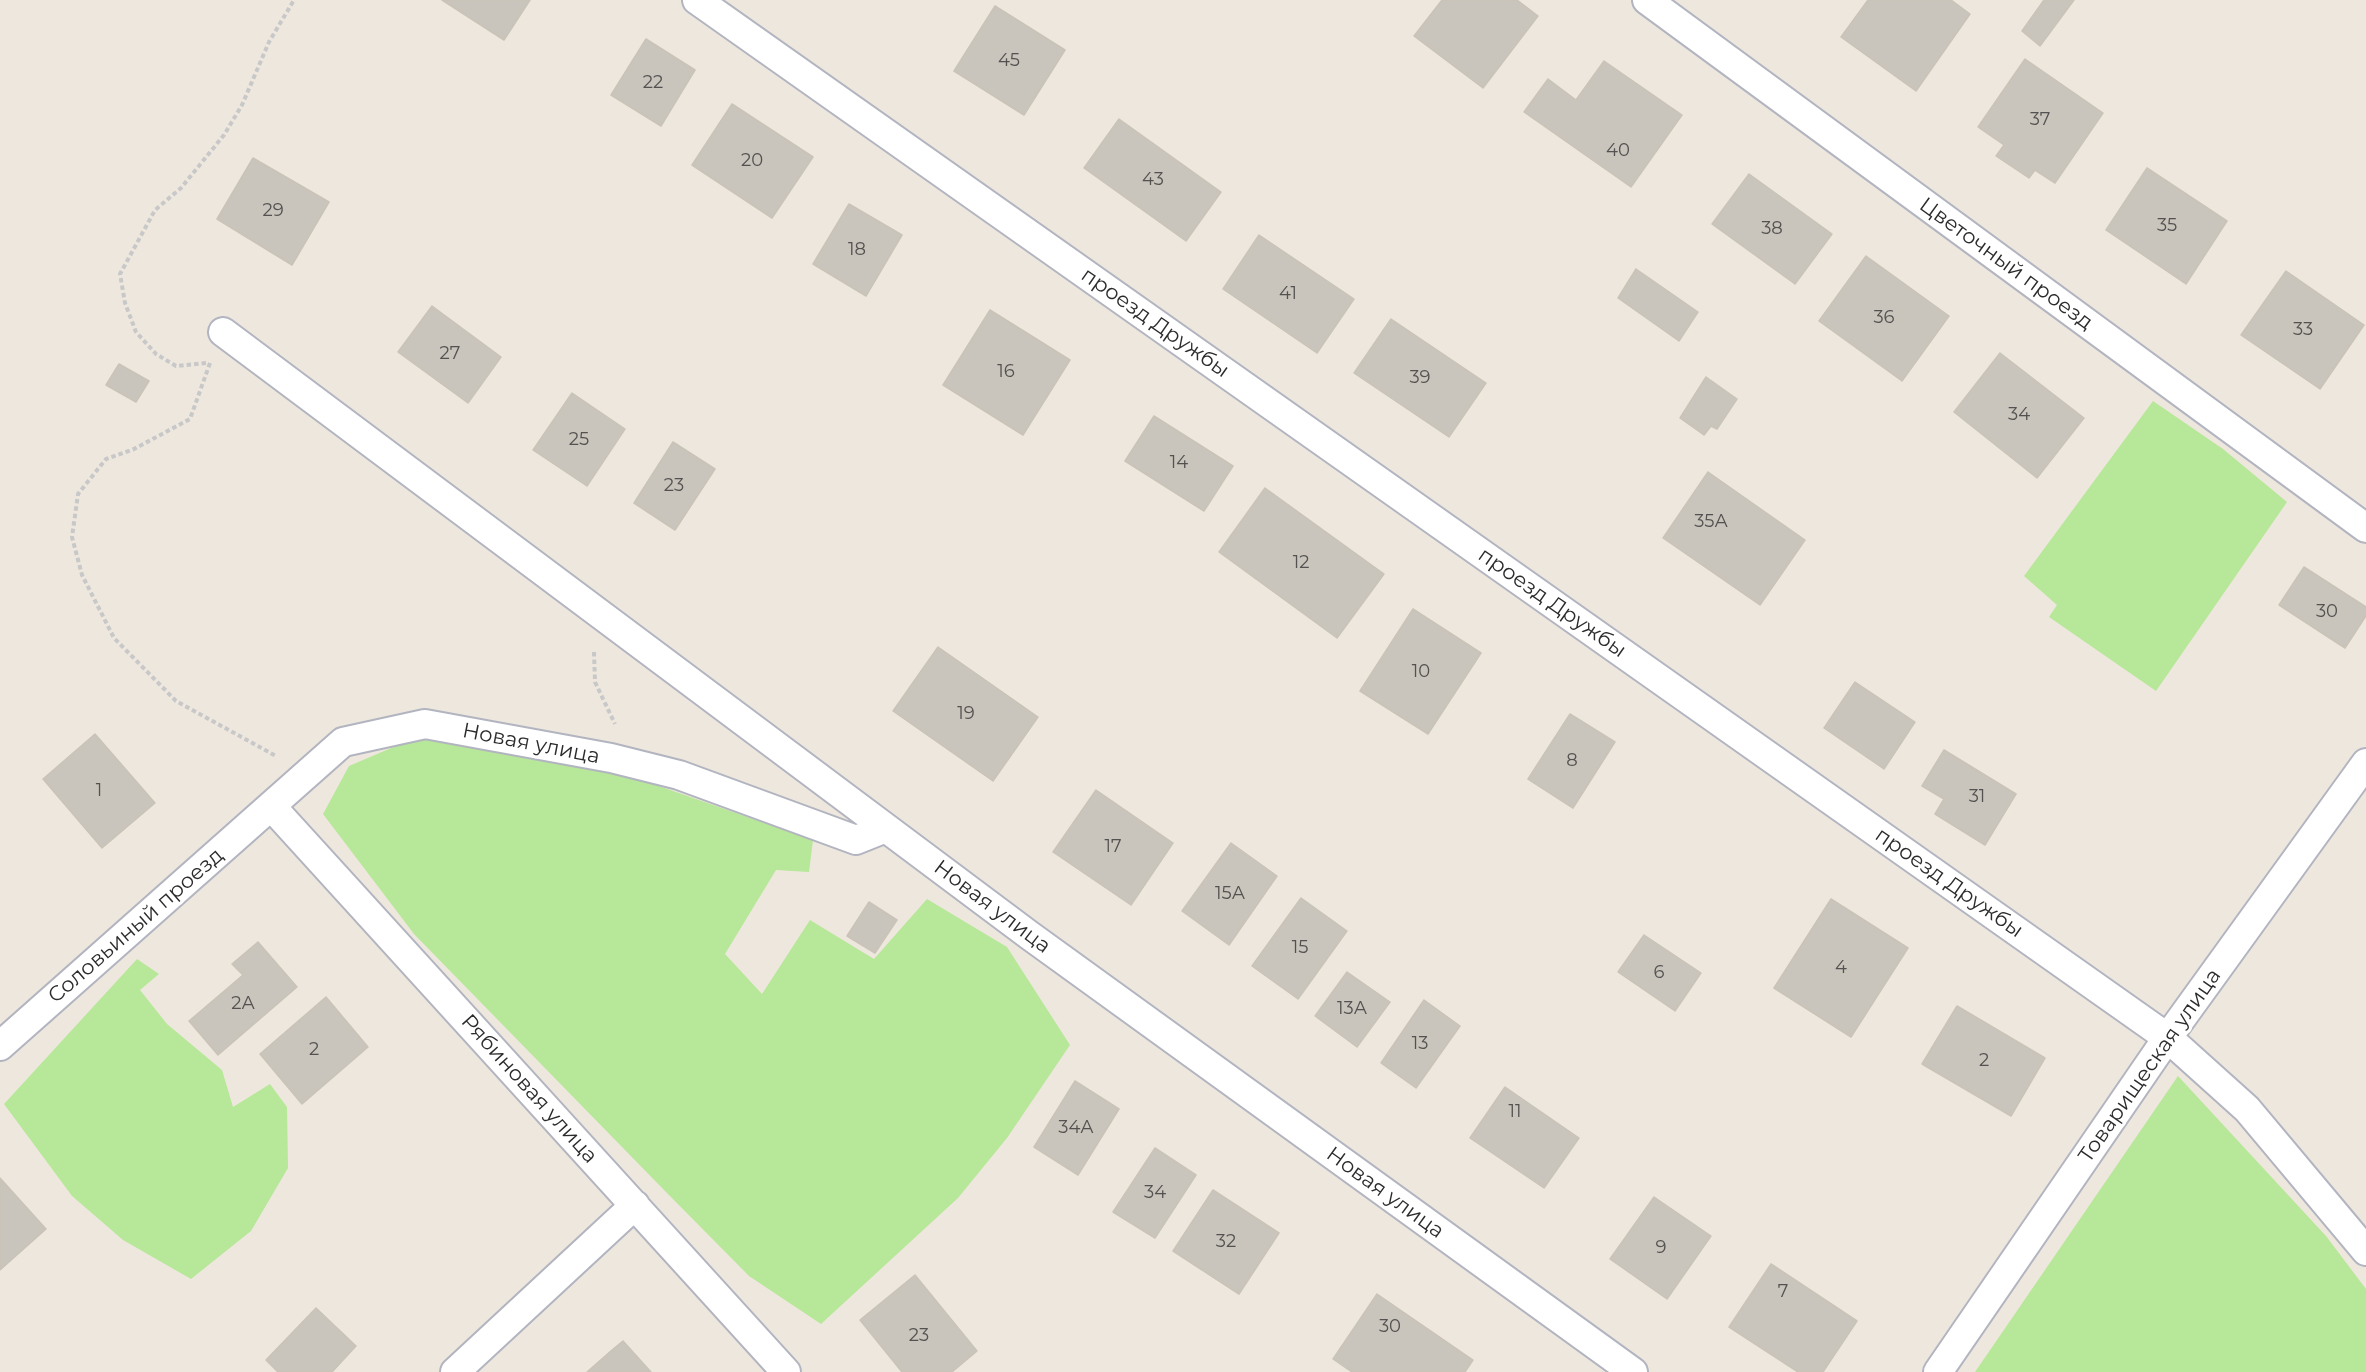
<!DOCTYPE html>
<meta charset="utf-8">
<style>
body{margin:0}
canvas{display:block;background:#eee7de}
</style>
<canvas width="2366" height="1372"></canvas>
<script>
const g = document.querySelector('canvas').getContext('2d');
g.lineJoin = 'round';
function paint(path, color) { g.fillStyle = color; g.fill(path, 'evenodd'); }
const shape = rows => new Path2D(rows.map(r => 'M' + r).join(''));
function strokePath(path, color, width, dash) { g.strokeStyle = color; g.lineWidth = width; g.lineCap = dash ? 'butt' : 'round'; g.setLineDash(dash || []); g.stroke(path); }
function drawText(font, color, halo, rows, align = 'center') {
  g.font = font + ' Montserrat,sans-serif'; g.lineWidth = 6; g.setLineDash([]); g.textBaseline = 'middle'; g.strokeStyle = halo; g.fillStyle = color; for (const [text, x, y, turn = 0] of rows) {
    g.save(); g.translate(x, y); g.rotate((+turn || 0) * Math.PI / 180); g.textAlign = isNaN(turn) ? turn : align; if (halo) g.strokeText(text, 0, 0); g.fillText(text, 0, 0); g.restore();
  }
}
const green = shape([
 [2153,401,2223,449,2287,502,2156,691,2049,617,2057,605,2024,576],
 [417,737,616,771,813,840,809,872,776,870,725,954,762,994,810,920,874,959,927,899,1007,947,1070,1045,1007,1138,958,1198,821,1324,749,1276,665,1191,414,934,323,814,349,766],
 [137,959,159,974,140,990,167,1024,222,1070,233,1107,270,1084,287,1107,288,1168,251,1231,191,1279,123,1240,72,1196,4,1104],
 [2178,1076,2326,1236,2366,1289,2366,1372,1975,1372]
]);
const building = shape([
 [442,0,530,0,504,40,442,0],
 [1442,0,1517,0,1538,16,1483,88,1414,36,1442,0],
 [1868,0,1951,0,1970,14,1916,91,1841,37,1868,0],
 [2044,0,2074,0,2040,46,2022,31,2044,0],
 [995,6,1065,50,1024,115,954,71,995,6],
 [646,39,695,70,661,126,611,95,646,39],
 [2025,59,2103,113,2055,183,2035,170,2029,178,1996,156,2004,145,1978,127,2025,59],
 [1604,61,1682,115,1631,187,1524,112,1548,79,1576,100,1604,61],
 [732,104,813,157,772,218,692,165,732,104],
 [1119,119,1221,192,1186,241,1084,168,1119,119],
 [253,158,329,202,292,265,217,219,253,158],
 [2147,168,2227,221,2186,284,2106,230,2147,168],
 [1749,174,1832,234,1795,284,1712,224,1749,174],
 [849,204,902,235,866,296,813,264,849,204],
 [1259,235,1354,299,1317,353,1223,289,1259,235],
 [1866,256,1949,316,1902,381,1819,321,1866,256],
 [1636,269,1698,312,1679,341,1618,298,1636,269],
 [2286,271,2364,325,2320,389,2241,335,2286,271],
 [432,306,501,357,468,403,398,352,432,306],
 [990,310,1070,360,1023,435,943,385,990,310],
 [1391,319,1486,383,1449,437,1354,373,1391,319],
 [2000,353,2084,418,2037,478,1954,412,2000,353],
 [119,364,149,381,136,402,106,385,119,364],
 [1706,377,1737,399,1717,429,1711,426,1704,435,1680,418,1706,377],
 [572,393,625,429,587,486,533,450,572,393],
 [1154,416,1233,466,1204,511,1125,461,1154,416],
 [673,442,715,469,675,530,634,503,673,442],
 [1708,472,1805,540,1760,605,1663,538,1708,472],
 [1265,488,1384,574,1337,638,1219,552,1265,488],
 [2304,567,2366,607,2366,616,2345,648,2279,605,2304,567],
 [1413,609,1481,653,1428,734,1360,691,1413,609],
 [938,647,1038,717,993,781,893,711,938,647],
 [1855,682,1915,722,1884,769,1824,728,1855,682],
 [1570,714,1615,742,1573,808,1528,779,1570,714],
 [95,734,155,803,102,848,43,779,95,734],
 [1944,750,2016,794,1985,845,1935,814,1944,799,1922,786,1944,750],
 [1096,790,1173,843,1131,905,1053,852,1096,790],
 [1231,843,1277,876,1229,945,1182,911,1231,843],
 [1301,898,1347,931,1298,999,1252,966,1301,898],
 [1831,899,1908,948,1851,1037,1774,988,1831,899],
 [869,902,897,920,875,953,847,936,869,902],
 [1644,935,1701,973,1675,1011,1618,972,1644,935],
 [258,942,297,987,218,1055,189,1021,243,975,232,964,258,942],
 [1347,972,1390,1002,1357,1047,1315,1016,1347,972],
 [326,997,368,1047,302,1104,260,1054,326,997],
 [1424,1000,1460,1026,1416,1088,1381,1063,1424,1000],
 [1957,1006,2045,1058,2011,1116,1922,1064,1957,1006],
 [1075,1081,1119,1109,1078,1175,1034,1147,1075,1081],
 [1505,1087,1579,1138,1544,1188,1470,1138,1505,1087],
 [1155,1148,1196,1175,1155,1238,1113,1212,1155,1148],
 [0,1178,46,1229,0,1270,0,1178],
 [1213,1190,1279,1233,1239,1294,1173,1251,1213,1190],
 [1654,1197,1711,1236,1667,1299,1610,1259,1654,1197],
 [1771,1264,1857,1321,1823,1372,1798,1372,1729,1327,1771,1264],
 [915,1275,977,1351,952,1372,902,1372,860,1320,915,1275],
 [1377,1294,1473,1360,1465,1372,1352,1372,1333,1359,1377,1294],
 [316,1308,356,1346,332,1372,278,1372,266,1360,316,1308],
 [623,1341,651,1372,587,1372,612,1350,623,1341]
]);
const path = shape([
 [206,363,176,366,156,354,136,332,125,303,120,274,155,210,181,188,224,135,242,105,269,42,294,0],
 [210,363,190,419,134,449,106,459,78,494,72,537,82,575,114,638,176,701,276,756],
 [594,652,595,682,615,724]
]);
const minor = shape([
 [697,0,2168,1038,2247,1109,2366,1251],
 [1647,0,2366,528],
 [223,332,886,828],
 [271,806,786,1372],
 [0,1046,343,742,425,724,611,758,679,775,856,840,886,828,1029,935,1633,1372],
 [455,1372,635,1205],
 [1938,1372,2168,1037,2366,763]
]);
const numberNames = [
 ["45",1009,61],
 ["22",653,83],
 ["37",2040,120],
 ["40",1618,151],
 ["20",752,161],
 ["43",1153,180],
 ["29",273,211],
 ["35",2167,226],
 ["38",1772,229],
 ["18",857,250],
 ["41",1288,294],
 ["36",1884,318],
 ["33",2303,330],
 ["27",450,354],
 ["16",1006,372],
 ["39",1420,378],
 ["34",2019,415],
 ["25",579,440],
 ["14",1179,463],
 ["23",674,486],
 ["35А",1711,522],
 ["12",1301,563],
 ["30",2327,612],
 ["10",1421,672],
 ["19",966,714],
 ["8",1572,761],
 ["1",99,791],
 ["31",1977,797],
 ["17",1113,847],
 ["15А",1230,894],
 ["15",1300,948],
 ["4",1841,968],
 ["6",1659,973],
 ["2А",243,1004],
 ["13А",1352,1009],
 ["13",1420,1044],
 ["2",314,1050],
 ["2",1984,1061],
 ["11",1515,1112],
 ["34А",1076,1128],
 ["34",1155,1193],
 ["32",1226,1242],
 ["9",1661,1248],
 ["7",1783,1292],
 ["30",1390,1327],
 ["23",919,1336]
];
const streetNames = [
 ["Цветочный проезд",2006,264,36],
 ["проезд Дружбы",1155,323,35],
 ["проезд Дружбы",1552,603,35],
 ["Новая улица",531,744,11],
 ["проезд Дружбы",1949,883,35],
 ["Новая улица",992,907,37],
 ["Соловьиный проезд",136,926,-41],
 ["Товарищеская улица",2150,1066,-55],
 ["Рябиновая улица",529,1089,48],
 ["Новая улица",1385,1193,36]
];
paint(green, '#b7e798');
paint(building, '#c9c5bc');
strokePath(building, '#cac3b7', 1.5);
strokePath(minor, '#b2b5c0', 32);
strokePath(path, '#c8c8c8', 4, [4.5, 3]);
strokePath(minor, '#fff', 28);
drawText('18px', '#535250', null, numberNames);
drawText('21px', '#2c2c2c', '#fff', streetNames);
</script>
